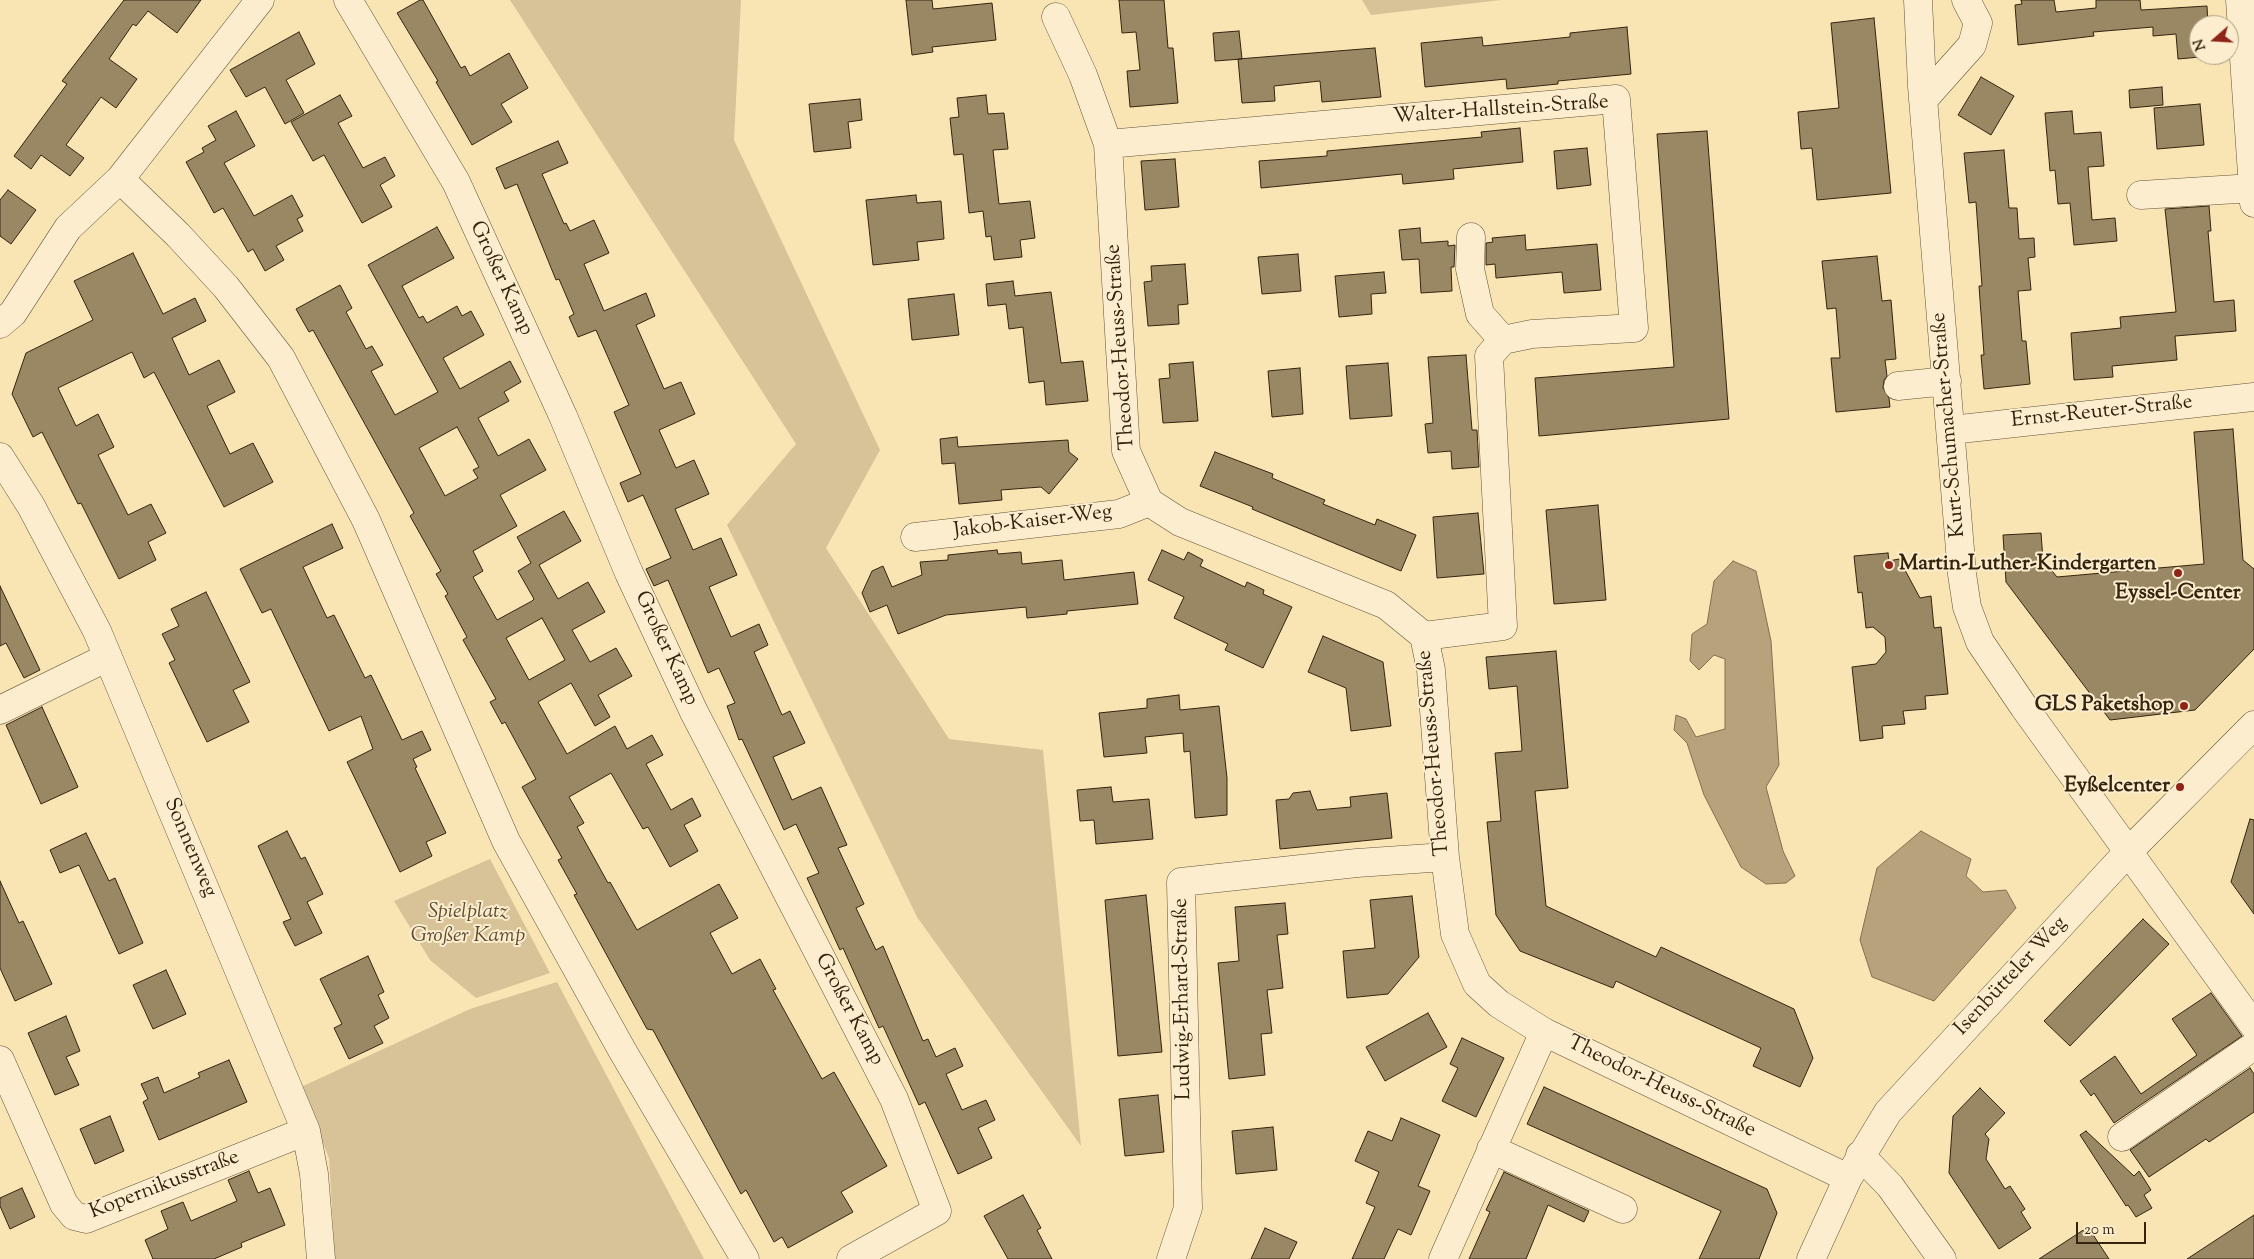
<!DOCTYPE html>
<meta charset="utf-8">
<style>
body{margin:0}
#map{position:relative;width:2254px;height:1259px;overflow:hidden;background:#f9e4b4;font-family:"Sorts Mill Goudy",serif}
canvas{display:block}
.north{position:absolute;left:2189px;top:15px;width:50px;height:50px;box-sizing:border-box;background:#fbedce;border:1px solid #ab9d81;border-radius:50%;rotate:251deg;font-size:14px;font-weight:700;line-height:20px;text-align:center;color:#34240e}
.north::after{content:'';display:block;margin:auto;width:18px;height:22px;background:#8f2418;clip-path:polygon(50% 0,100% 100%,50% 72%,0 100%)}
.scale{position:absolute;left:2076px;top:1222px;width:70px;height:22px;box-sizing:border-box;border:2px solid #34240e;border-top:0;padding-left:6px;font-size:15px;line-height:18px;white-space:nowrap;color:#34240e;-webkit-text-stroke:4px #fbedce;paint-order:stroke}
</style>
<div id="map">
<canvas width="2254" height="1259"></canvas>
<div class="north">N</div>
<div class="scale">20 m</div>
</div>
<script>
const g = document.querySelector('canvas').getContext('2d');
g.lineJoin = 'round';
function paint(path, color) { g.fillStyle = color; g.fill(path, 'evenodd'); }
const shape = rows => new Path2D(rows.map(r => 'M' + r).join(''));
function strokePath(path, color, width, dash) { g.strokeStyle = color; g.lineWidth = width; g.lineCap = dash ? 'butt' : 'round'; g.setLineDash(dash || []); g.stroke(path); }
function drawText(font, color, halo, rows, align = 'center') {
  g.font = font + ' "Sorts Mill Goudy",serif'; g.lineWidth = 4; g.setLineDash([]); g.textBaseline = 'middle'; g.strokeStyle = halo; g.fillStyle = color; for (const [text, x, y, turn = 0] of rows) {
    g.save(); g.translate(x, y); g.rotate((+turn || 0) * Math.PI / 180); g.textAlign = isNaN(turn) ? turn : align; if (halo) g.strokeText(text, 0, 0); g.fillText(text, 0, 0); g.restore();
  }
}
const green = shape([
 [510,0,741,0,734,140,880,450,826,548,949,739,1043,750,1081,1146,917,917,727,525,796,444],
 [1362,0,1501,0,1371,15],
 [490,859,550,973,476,998,430,960,394,901],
 [557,982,704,1259,335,1259,329,1158,301,1087,470,1009]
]);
const water = shape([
 [1733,561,1756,571,1771,641,1779,765,1766,787,1783,851,1795,876,1786,883,1766,884,1741,867,1704,795,1687,743,1674,730,1676,715,1686,719,1696,737,1725,729,1725,659,1714,655,1699,670,1690,661,1692,634,1707,624,1714,581,1733,561],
 [1921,831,1971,859,1966,876,1983,892,2006,890,2016,908,1934,1001,1872,977,1860,940,1877,868,1921,831]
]);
const building = shape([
 [124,0,201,0,177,33,148,11,136,26,133,24,109,59,137,79,116,108,101,97,66,145,84,158,70,176,41,155,31,169,14,156,67,84,62,81,124,0],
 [420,0,423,0,461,68,465,66,470,76,509,53,528,88,501,104,512,122,472,145,436,82,438,81,397,13,420,0],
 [906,0,932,0,933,9,992,3,996,40,932,47,933,52,912,55,906,0],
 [1119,0,1164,0,1168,48,1173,48,1178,103,1130,107,1127,71,1140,70,1136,32,1122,33,1119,0],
 [2021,0,2054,0,2056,12,2096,8,2096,0,2140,0,2141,10,2207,6,2208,25,2199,25,2199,55,2211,56,2178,59,2176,34,2153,36,2153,27,2093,32,2094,36,2018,45,2015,5,2022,4,2021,0],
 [1874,18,1891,193,1817,200,1812,148,1801,149,1798,112,1839,108,1831,23,1874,18],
 [1627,27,1631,74,1558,81,1558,84,1507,89,1506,79,1425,87,1421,43,1482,37,1483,46,1570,37,1570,33,1627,27],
 [1239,31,1242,59,1215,61,1213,33,1239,31],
 [299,32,315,64,286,80,304,113,285,124,265,87,246,97,230,70,299,32],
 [1375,48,1381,97,1322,102,1320,81,1274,86,1275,101,1242,103,1238,59,1375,48],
 [1981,77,2014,96,1991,135,1958,115,1981,77],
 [2162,87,2163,105,2130,108,2129,90,2162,87],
 [340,95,352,116,338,123,363,168,385,157,395,176,380,185,392,207,362,223,324,155,313,161,291,122,340,95],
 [986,95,988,114,1004,113,1008,149,993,150,999,204,1030,201,1035,238,1020,240,1022,257,994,260,991,236,986,237,983,211,969,213,963,154,954,155,950,118,959,117,957,98,986,95],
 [860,99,862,120,848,122,851,148,814,152,809,104,860,99],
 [2200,104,2204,145,2157,149,2154,108,2200,104],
 [236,111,255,146,224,163,254,216,292,195,303,216,297,219,303,231,276,246,284,260,265,271,253,249,248,252,223,208,214,213,186,162,204,152,202,148,216,140,208,126,236,111],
 [2072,111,2074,134,2101,132,2104,166,2088,167,2092,220,2115,218,2117,241,2074,245,2070,203,2058,204,2055,170,2050,171,2045,113,2072,111],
 [1520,128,1523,162,1453,169,1454,179,1403,184,1402,174,1261,188,1259,161,1327,156,1327,151,1482,137,1481,132,1520,128],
 [1707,131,1729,419,1539,436,1535,378,1674,367,1657,134,1707,131],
 [558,141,568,163,542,174,564,224,566,223,570,231,594,220,609,253,584,264,604,311,646,293,655,316,636,325,664,389,681,382,695,414,659,430,676,468,694,460,709,494,675,509,693,550,721,538,737,575,709,587,731,637,759,624,768,645,754,652,782,715,790,711,805,743,773,757,792,800,821,787,847,845,838,848,864,904,856,908,876,950,883,946,923,1041,928,1039,936,1057,955,1048,963,1066,946,1074,962,1110,986,1100,995,1120,978,1128,992,1158,958,1174,925,1102,919,1105,883,1026,879,1028,843,948,840,950,807,878,819,873,796,824,784,830,742,739,739,740,727,706,735,703,719,668,708,673,668,580,654,586,646,569,671,558,643,495,628,502,620,483,641,474,614,412,629,405,596,330,578,337,569,317,574,314,559,279,556,280,517,184,505,189,496,168,558,141],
 [1587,148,1591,185,1557,189,1554,151,1587,148],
 [2004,150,2009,208,2017,208,2019,239,2034,238,2035,257,2028,258,2031,290,2018,291,2022,341,2026,341,2030,384,1984,389,1981,355,1984,355,1979,286,1982,286,1976,202,1969,203,1964,153,2004,150],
 [1175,159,1179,207,1145,210,1141,161,1175,159],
 [8,190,36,210,11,244,0,236,0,200,8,190],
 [916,195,917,203,941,201,944,239,917,242,919,260,873,265,866,200,916,195],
 [2209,206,2211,231,2208,231,2214,302,2234,300,2236,331,2175,336,2177,360,2112,366,2113,377,2074,380,2071,333,2121,328,2120,317,2176,312,2165,209,2209,206],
 [437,227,454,258,402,286,419,318,423,316,427,323,457,306,462,316,471,311,484,335,443,358,460,389,510,361,521,382,504,392,509,401,478,418,498,456,529,439,546,470,500,495,517,526,473,551,483,571,473,577,497,620,532,601,534,599,518,571,531,563,517,537,564,511,581,541,539,565,558,599,588,582,605,612,572,630,590,662,616,648,632,676,598,695,610,717,595,726,571,683,538,702,567,754,615,726,627,749,652,735,663,755,646,764,671,810,692,798,701,816,684,825,698,851,670,867,648,827,643,829,611,773,569,797,584,823,577,827,608,883,610,882,637,930,719,884,738,918,710,933,732,974,760,959,776,989,773,990,822,1079,834,1072,887,1166,841,1192,853,1212,788,1248,782,1237,774,1242,746,1190,741,1194,653,1030,647,1029,574,895,577,894,558,860,562,858,522,787,536,779,505,722,502,724,490,702,496,699,463,640,467,637,445,596,448,594,436,574,441,571,410,516,414,513,313,330,309,332,296,309,340,285,352,308,346,312,366,349,372,346,383,365,371,371,395,415,438,392,368,265,437,227],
 [457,427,479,467,473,470,478,478,445,496,419,448,457,427],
 [542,618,565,660,529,680,506,638,542,618],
 [1420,228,1421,243,1448,241,1448,246,1455,245,1454,267,1451,267,1452,291,1421,293,1419,259,1402,260,1399,230,1420,228],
 [1525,235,1526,250,1597,244,1601,290,1564,293,1562,272,1496,278,1495,264,1486,265,1486,243,1493,242,1492,238,1525,235],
 [133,253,163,314,195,298,206,321,172,338,189,375,219,360,235,392,207,406,230,454,253,443,273,482,224,507,154,372,144,378,132,352,58,388,76,426,98,414,114,447,98,455,128,515,151,504,166,533,148,542,156,560,119,579,81,503,78,504,42,432,33,437,12,394,26,353,93,320,74,281,133,253],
 [1298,254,1301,291,1262,294,1258,257,1298,254],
 [1877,256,1882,301,1891,300,1896,359,1885,360,1887,376,1884,380,1883,388,1889,398,1890,407,1836,412,1831,358,1840,358,1836,308,1827,309,1822,261,1877,256],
 [1185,264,1188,304,1178,305,1179,324,1148,326,1144,282,1152,281,1151,266,1185,264],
 [1384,272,1386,293,1371,294,1372,314,1339,317,1335,276,1384,272],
 [1013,281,1015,296,1051,292,1061,363,1083,361,1088,401,1046,405,1044,381,1029,383,1023,327,1009,329,1006,304,988,306,986,284,1013,281],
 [954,294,959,335,912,340,908,299,954,294],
 [1466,355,1472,430,1477,430,1479,467,1452,469,1451,451,1428,453,1425,424,1433,423,1428,357,1466,355],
 [1193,362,1198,421,1163,423,1159,379,1170,378,1169,364,1193,362],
 [1388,363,1392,416,1350,419,1346,366,1388,363],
 [1300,368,1303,414,1272,417,1268,371,1300,368],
 [2233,429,2243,560,2254,569,2254,649,2195,710,2110,720,2006,582,2003,535,2041,533,2043,560,2057,577,2204,564,2194,432,2233,429],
 [957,437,958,447,1068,440,1069,452,1078,459,1049,494,1041,487,1001,490,1002,500,959,504,955,463,942,464,940,439,957,437],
 [1215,452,1273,474,1272,478,1325,500,1323,504,1375,525,1377,519,1416,535,1401,571,1252,509,1253,507,1200,486,1215,452],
 [1598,505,1606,600,1554,604,1546,510,1598,505],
 [1478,513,1484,574,1437,578,1433,517,1478,513],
 [332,524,343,548,303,567,327,618,334,615,365,678,371,675,402,740,422,731,431,750,413,759,417,767,415,768,446,833,426,842,432,856,400,872,347,762,373,749,361,716,329,731,271,609,262,613,240,569,332,524],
 [997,550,998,554,1021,552,1022,564,1062,560,1064,580,1134,572,1138,604,1067,611,1067,614,1027,618,1026,607,946,615,898,634,887,605,870,612,862,593,872,571,883,566,892,587,922,575,920,562,948,560,948,555,997,550],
 [1162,550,1184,560,1188,552,1203,560,1200,566,1245,587,1247,582,1264,590,1263,594,1292,607,1263,668,1225,650,1228,644,1174,618,1184,597,1148,580,1162,550],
 [1888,553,1889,561,1899,559,1920,598,1931,596,1934,628,1941,627,1948,694,1925,696,1926,709,1903,711,1905,724,1882,726,1883,738,1860,741,1852,667,1876,664,1886,652,1885,637,1873,627,1866,628,1862,592,1858,593,1854,556,1888,553],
 [0,586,40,670,24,678,6,643,0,646,0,586],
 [206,592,250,682,233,690,249,722,207,742,169,663,175,660,162,634,179,626,171,609,206,592],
 [1323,636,1383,662,1391,726,1351,731,1346,688,1308,672,1323,636],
 [1556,651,1568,788,1535,791,1546,906,1656,957,1661,947,1794,1009,1813,1058,1800,1087,1753,1066,1761,1048,1616,981,1613,988,1520,951,1496,915,1487,822,1501,821,1495,753,1522,751,1517,686,1489,689,1486,657,1556,651],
 [1179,695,1180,710,1219,706,1227,778,1227,815,1195,818,1190,751,1184,752,1183,733,1145,737,1147,753,1104,757,1099,713,1147,708,1147,699,1179,695],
 [42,707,78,787,41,804,6,725,42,707],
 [1111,787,1113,802,1149,799,1153,839,1096,844,1094,820,1080,821,1077,790,1111,787],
 [1310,791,1317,810,1351,807,1350,797,1387,793,1392,838,1280,849,1276,800,1289,799,1293,793,1310,791],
 [2250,819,2254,820,2254,914,2231,882,2250,819],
 [287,831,301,859,305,857,323,894,307,902,322,933,295,946,283,922,291,919,258,846,287,831],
 [86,833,109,881,115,878,143,943,119,954,79,865,60,873,50,850,86,833],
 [0,881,19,923,23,921,52,984,15,1001,0,968,0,881],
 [1146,895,1162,1052,1118,1056,1105,900,1146,895],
 [1412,896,1419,957,1388,994,1347,998,1343,951,1375,948,1370,900,1412,896],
 [1285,903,1288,934,1277,935,1283,988,1267,990,1272,1033,1261,1034,1265,1075,1229,1079,1218,963,1239,961,1235,907,1285,903],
 [2143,919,2169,944,2070,1046,2044,1021,2143,919],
 [368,956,384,992,378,995,389,1018,374,1026,383,1043,349,1059,334,1028,342,1024,320,979,368,956],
 [166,970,186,1014,153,1029,133,985,166,970],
 [2211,993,2242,1036,2114,1123,2094,1093,2091,1096,2080,1081,2115,1056,2141,1094,2197,1055,2172,1019,2211,993],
 [1428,1013,1447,1047,1385,1081,1366,1047,1428,1013],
 [66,1016,80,1051,66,1057,79,1085,55,1095,28,1033,66,1016],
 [1462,1038,1504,1058,1476,1117,1442,1101,1458,1068,1450,1064,1462,1038],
 [229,1060,247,1102,159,1140,143,1102,148,1099,141,1084,158,1077,164,1093,200,1077,198,1073,229,1060],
 [2250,1068,2254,1074,2254,1112,2209,1142,2206,1139,2149,1177,2130,1150,2250,1068],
 [1544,1087,1767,1189,1777,1213,1759,1259,1699,1259,1721,1211,1527,1124,1544,1087],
 [1980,1088,2005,1113,1985,1134,1989,1139,1986,1159,2005,1189,2010,1186,2025,1209,2021,1212,2031,1228,1999,1249,1949,1173,1953,1116,1980,1088],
 [1158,1095,1164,1152,1125,1156,1119,1099,1158,1095],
 [110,1116,124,1151,95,1164,80,1129,110,1116],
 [1401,1118,1440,1135,1418,1186,1430,1191,1411,1235,1398,1229,1384,1259,1352,1259,1375,1207,1366,1203,1379,1172,1355,1161,1368,1131,1392,1141,1401,1118],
 [1273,1127,1277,1170,1236,1174,1232,1131,1273,1127],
 [2086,1131,2134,1176,2139,1171,2151,1190,2144,1195,2152,1208,2136,1217,2128,1205,2126,1206,2080,1135,2086,1131],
 [249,1171,258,1193,270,1188,285,1225,241,1243,242,1247,214,1259,153,1259,145,1240,168,1229,161,1211,183,1202,191,1221,237,1201,228,1180,249,1171],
 [1504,1172,1589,1211,1584,1222,1548,1205,1526,1259,1469,1259,1490,1212,1486,1210,1504,1172],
 [22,1188,35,1217,10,1229,0,1206,0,1198,22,1188],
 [1023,1195,1041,1228,1037,1230,1052,1259,1008,1259,984,1216,1023,1195],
 [2254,1215,2254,1259,2187,1259,2216,1240,2254,1215],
 [2088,1227,2109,1259,2039,1259,2088,1227],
 [1265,1228,1297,1242,1289,1259,1251,1259,1265,1228]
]);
const minor = shape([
 [348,0,456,182,563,416,629,573,694,712,894,1099,937,1211,851,1259],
 [1918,0,1922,86,1962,574,1967,607,1980,642,2024,707,2254,1026],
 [2240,0,2254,203],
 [1056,17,1083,75,1108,144,1126,451,1149,502,1180,522,1386,605,1424,636,1431,670,1445,857,1455,934,1477,984,1499,1004,1544,1032,1848,1178],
 [1923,100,1972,45,1978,23,1966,0],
 [1108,144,1616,99,1634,328,1532,334,1503,340,1489,356,1503,626,1424,636],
 [120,179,178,235,226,287,281,358,366,520,506,841,622,1050,745,1259],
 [2141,195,2253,188],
 [1471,237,1470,269,1480,314,1503,340],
 [0,324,13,313,68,228,120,179,260,0],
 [1898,386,1947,381],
 [1951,430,2254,397],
 [0,457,31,506,97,631,306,1131,314,1174,321,1259],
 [915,537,1119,514,1149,502],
 [0,710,108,657],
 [0,1060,64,1204,74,1216,86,1219,306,1131],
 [2122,1137,2254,1046],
 [1491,1149,1623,1209],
 [1860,1155,1890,1186,1942,1259],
 [1171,1259,1188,1208,1181,882,1357,863,1445,857],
 [1443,1259,1544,1032],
 [1811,1259,1848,1178,1888,1112,2128,852,2254,725]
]);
const markers = [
 [1889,565,5,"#8f2418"],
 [2178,573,5,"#8f2418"],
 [2184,706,5,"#8f2418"],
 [2180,787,5,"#8f2418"]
];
const streetNames = [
 ["Walter-Hallstein-Straße",1501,111,-4],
 ["Großer Kamp",500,279,65],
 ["Theodor-Heuss-Straße",1122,347,-94],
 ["Ernst-Reuter-Straße",2102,413,-6],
 ["Kurt-Schumacher-Straße",1950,425,-95],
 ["Jakob-Kaiser-Weg",1033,523,-7],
 ["Großer Kamp",665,649,65],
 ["Theodor-Heuss-Straße",1435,753,-95],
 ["Sonnenweg",189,848,67],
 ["Isenbütteler Weg",2012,977,-47],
 ["Ludwig-Erhard-Straße",1184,999,-91],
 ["Großer Kamp",848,1010,62],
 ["Theodor-Heuss-Straße",1661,1088,26],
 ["Kopernikusstraße",165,1186,-21]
];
const poiNames = [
 ["Martin-Luther-Kindergarten",1899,565,"left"],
 ["Eyssel-Center",2178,594,"center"],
 ["GLS Paketshop",2174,706],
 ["Eyßelcenter",2170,787]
];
const parkNames = [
 ["Spielplatz",468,913],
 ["Großer Kamp",468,937]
];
paint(green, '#d8c398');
paint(water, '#b6a37c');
strokePath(water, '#827050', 1);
paint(building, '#9a8864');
strokePath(building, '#34240e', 1);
strokePath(minor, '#655438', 29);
strokePath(minor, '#fbedce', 28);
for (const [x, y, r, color] of markers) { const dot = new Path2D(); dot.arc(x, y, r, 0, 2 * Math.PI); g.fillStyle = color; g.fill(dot); strokePath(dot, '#fbedce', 2); }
drawText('21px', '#34240e', '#fbedce', streetNames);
drawText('bold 21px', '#34240e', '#fbedce', poiNames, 'right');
drawText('italic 21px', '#5d4c30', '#fbedce', parkNames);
</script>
